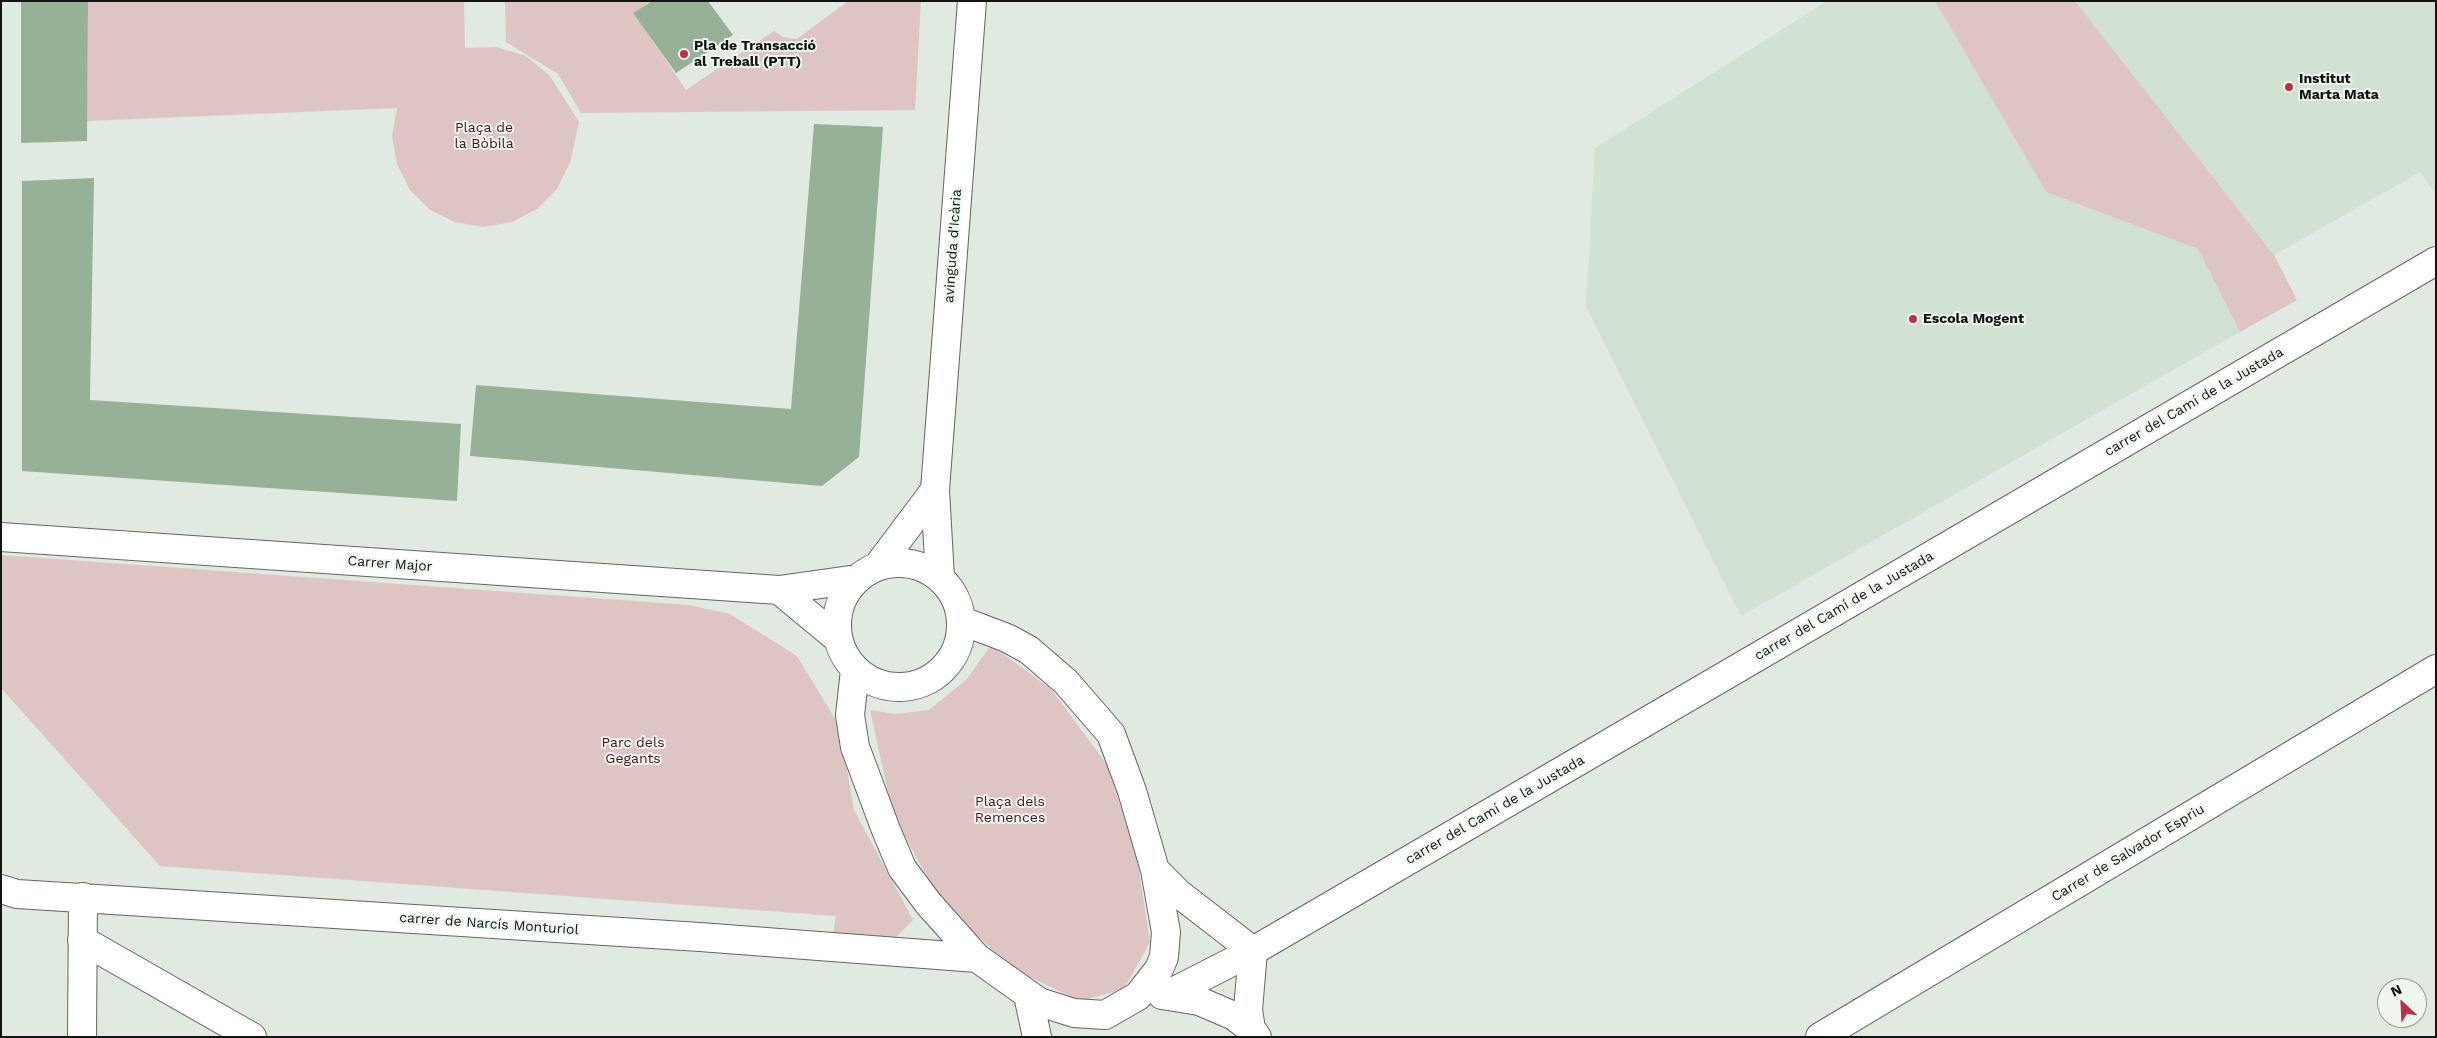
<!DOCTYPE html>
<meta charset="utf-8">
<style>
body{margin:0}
#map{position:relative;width:2437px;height:1038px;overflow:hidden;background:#e0eae0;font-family:"Work Sans",sans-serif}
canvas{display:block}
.frame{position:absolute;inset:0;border:2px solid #111411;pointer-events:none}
.north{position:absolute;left:2377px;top:978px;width:50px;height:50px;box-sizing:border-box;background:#edf7ed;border:1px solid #959c95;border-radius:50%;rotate:335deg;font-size:14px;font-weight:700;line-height:20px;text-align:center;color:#111411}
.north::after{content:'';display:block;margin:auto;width:18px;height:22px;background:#be2e48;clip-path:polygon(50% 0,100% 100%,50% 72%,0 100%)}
</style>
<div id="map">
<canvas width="2437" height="1038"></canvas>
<div class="frame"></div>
<div class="north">N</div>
</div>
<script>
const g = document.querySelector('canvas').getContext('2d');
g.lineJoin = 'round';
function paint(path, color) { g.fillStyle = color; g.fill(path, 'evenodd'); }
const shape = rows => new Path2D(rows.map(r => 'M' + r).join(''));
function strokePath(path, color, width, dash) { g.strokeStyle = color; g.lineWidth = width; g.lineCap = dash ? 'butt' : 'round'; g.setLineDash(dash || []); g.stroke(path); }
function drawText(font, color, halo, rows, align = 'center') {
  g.font = font + ' "Work Sans",sans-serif'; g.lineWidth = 4; g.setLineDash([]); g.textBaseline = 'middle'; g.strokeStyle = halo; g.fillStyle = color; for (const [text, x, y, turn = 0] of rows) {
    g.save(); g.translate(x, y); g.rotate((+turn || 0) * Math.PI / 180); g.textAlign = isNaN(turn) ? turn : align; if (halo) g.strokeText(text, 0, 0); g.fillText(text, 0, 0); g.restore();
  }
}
const built = shape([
 [1827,1,1935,1,2046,192,2198,249,2240,332,1741,616,1586,307,1595,148],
 [2075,1,2436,1,2436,195,2420,172,2274,255]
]);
const green = shape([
 [88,1,464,1,465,48,496,47,526,56,550,76,579,122,570,163,557,189,537,209,512,222,483,227,455,222,430,210,410,190,397,164,392,136,397,108,87,121],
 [505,1,650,1,634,13,686,90,774,31,783,37,797,39,848,1,921,1,915,110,581,113,558,74,506,42],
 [1935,1,2075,1,2274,255,2297,300,2240,332,2198,249,2046,192],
 [1,555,689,605,730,614,797,656,839,725,854,810,913,920,883,950,831,946,836,916,160,866,1,688],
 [991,645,1051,689,1107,765,1137,857,1150,942,1124,989,1080,1001,1013,969,941,902,893,815,870,710,896,714,929,710,967,679]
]);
const building = shape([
 [21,1,88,1,87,141,21,143],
 [652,1,708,1,733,35,676,73,633,13],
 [814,124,883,127,859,457,822,486,470,456,476,385,791,409],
 [94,178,90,400,461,424,457,501,22,471,22,181]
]);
const minor = shape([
 [1,537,779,590,857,579],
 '837 625a62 62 0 1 1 124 0a62 62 0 1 1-124 0Z',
 [878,566,935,490],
 [940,578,935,490,972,1],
 [779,590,837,638],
 [855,670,850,715,855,747,886,830,902,868,928,903,977,958,1039,1002,1074,1013,1105,1015,1138,996,1159,969,1164,957,1166,932,1155,870,1132,791,1111,734,1066,682,1029,650,1007,638,962,621],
 [1155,870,1178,893,1253,951],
 [1,889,17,894,700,937,977,958],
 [82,940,252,1037],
 [1028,995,1037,1037],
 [1162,995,1199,1001,1234,1016,1251,1029,1257,1037],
 [1167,995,1253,951,2436,261],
 [1251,1029,1248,1010,1253,951],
 [82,1037,83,897],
 [1820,1037,2436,669]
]);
const markers = [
 [684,54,5,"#be2e48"],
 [2289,87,5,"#be2e48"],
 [1913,319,5,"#be2e48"]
];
const poiNames = [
 ["Pla de Transacció",694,46],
 ["al Treball (PTT)",694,62],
 ["Institut",2299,79],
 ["Marta Mata",2299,95],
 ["Escola Mogent",1923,319]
];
const parkNames = [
 ["Plaça de",484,128],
 ["la Bòbila",484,144],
 ["Parc dels",633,743],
 ["Gegants",633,759],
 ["Plaça dels",1010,802],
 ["Remences",1010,818]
];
const streetNames = [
 ["avinguda d'Icària",953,246,-86],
 ["carrer del Camí de la Justada",2194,402,-30],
 ["Carrer Major",390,564,4],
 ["carrer del Camí de la Justada",1844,606,-30],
 ["carrer del Camí de la Justada",1495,810,-30],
 ["Carrer de Salvador Espriu",2128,853,-31],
 ["carrer de Narcís Monturiol",489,924,4]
];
paint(built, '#d1e1d2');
paint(green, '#dfc4c4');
paint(building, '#96b198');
strokePath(minor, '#606860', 30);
strokePath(minor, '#fff', 28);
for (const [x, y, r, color] of markers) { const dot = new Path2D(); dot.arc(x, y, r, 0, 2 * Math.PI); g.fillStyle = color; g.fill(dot); strokePath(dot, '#edf7ed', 2); }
drawText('bold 14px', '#111411', '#edf7ed', poiNames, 'left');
drawText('14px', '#48151c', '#edf7ed', parkNames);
drawText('14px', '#111411', '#edf7ed', streetNames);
</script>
